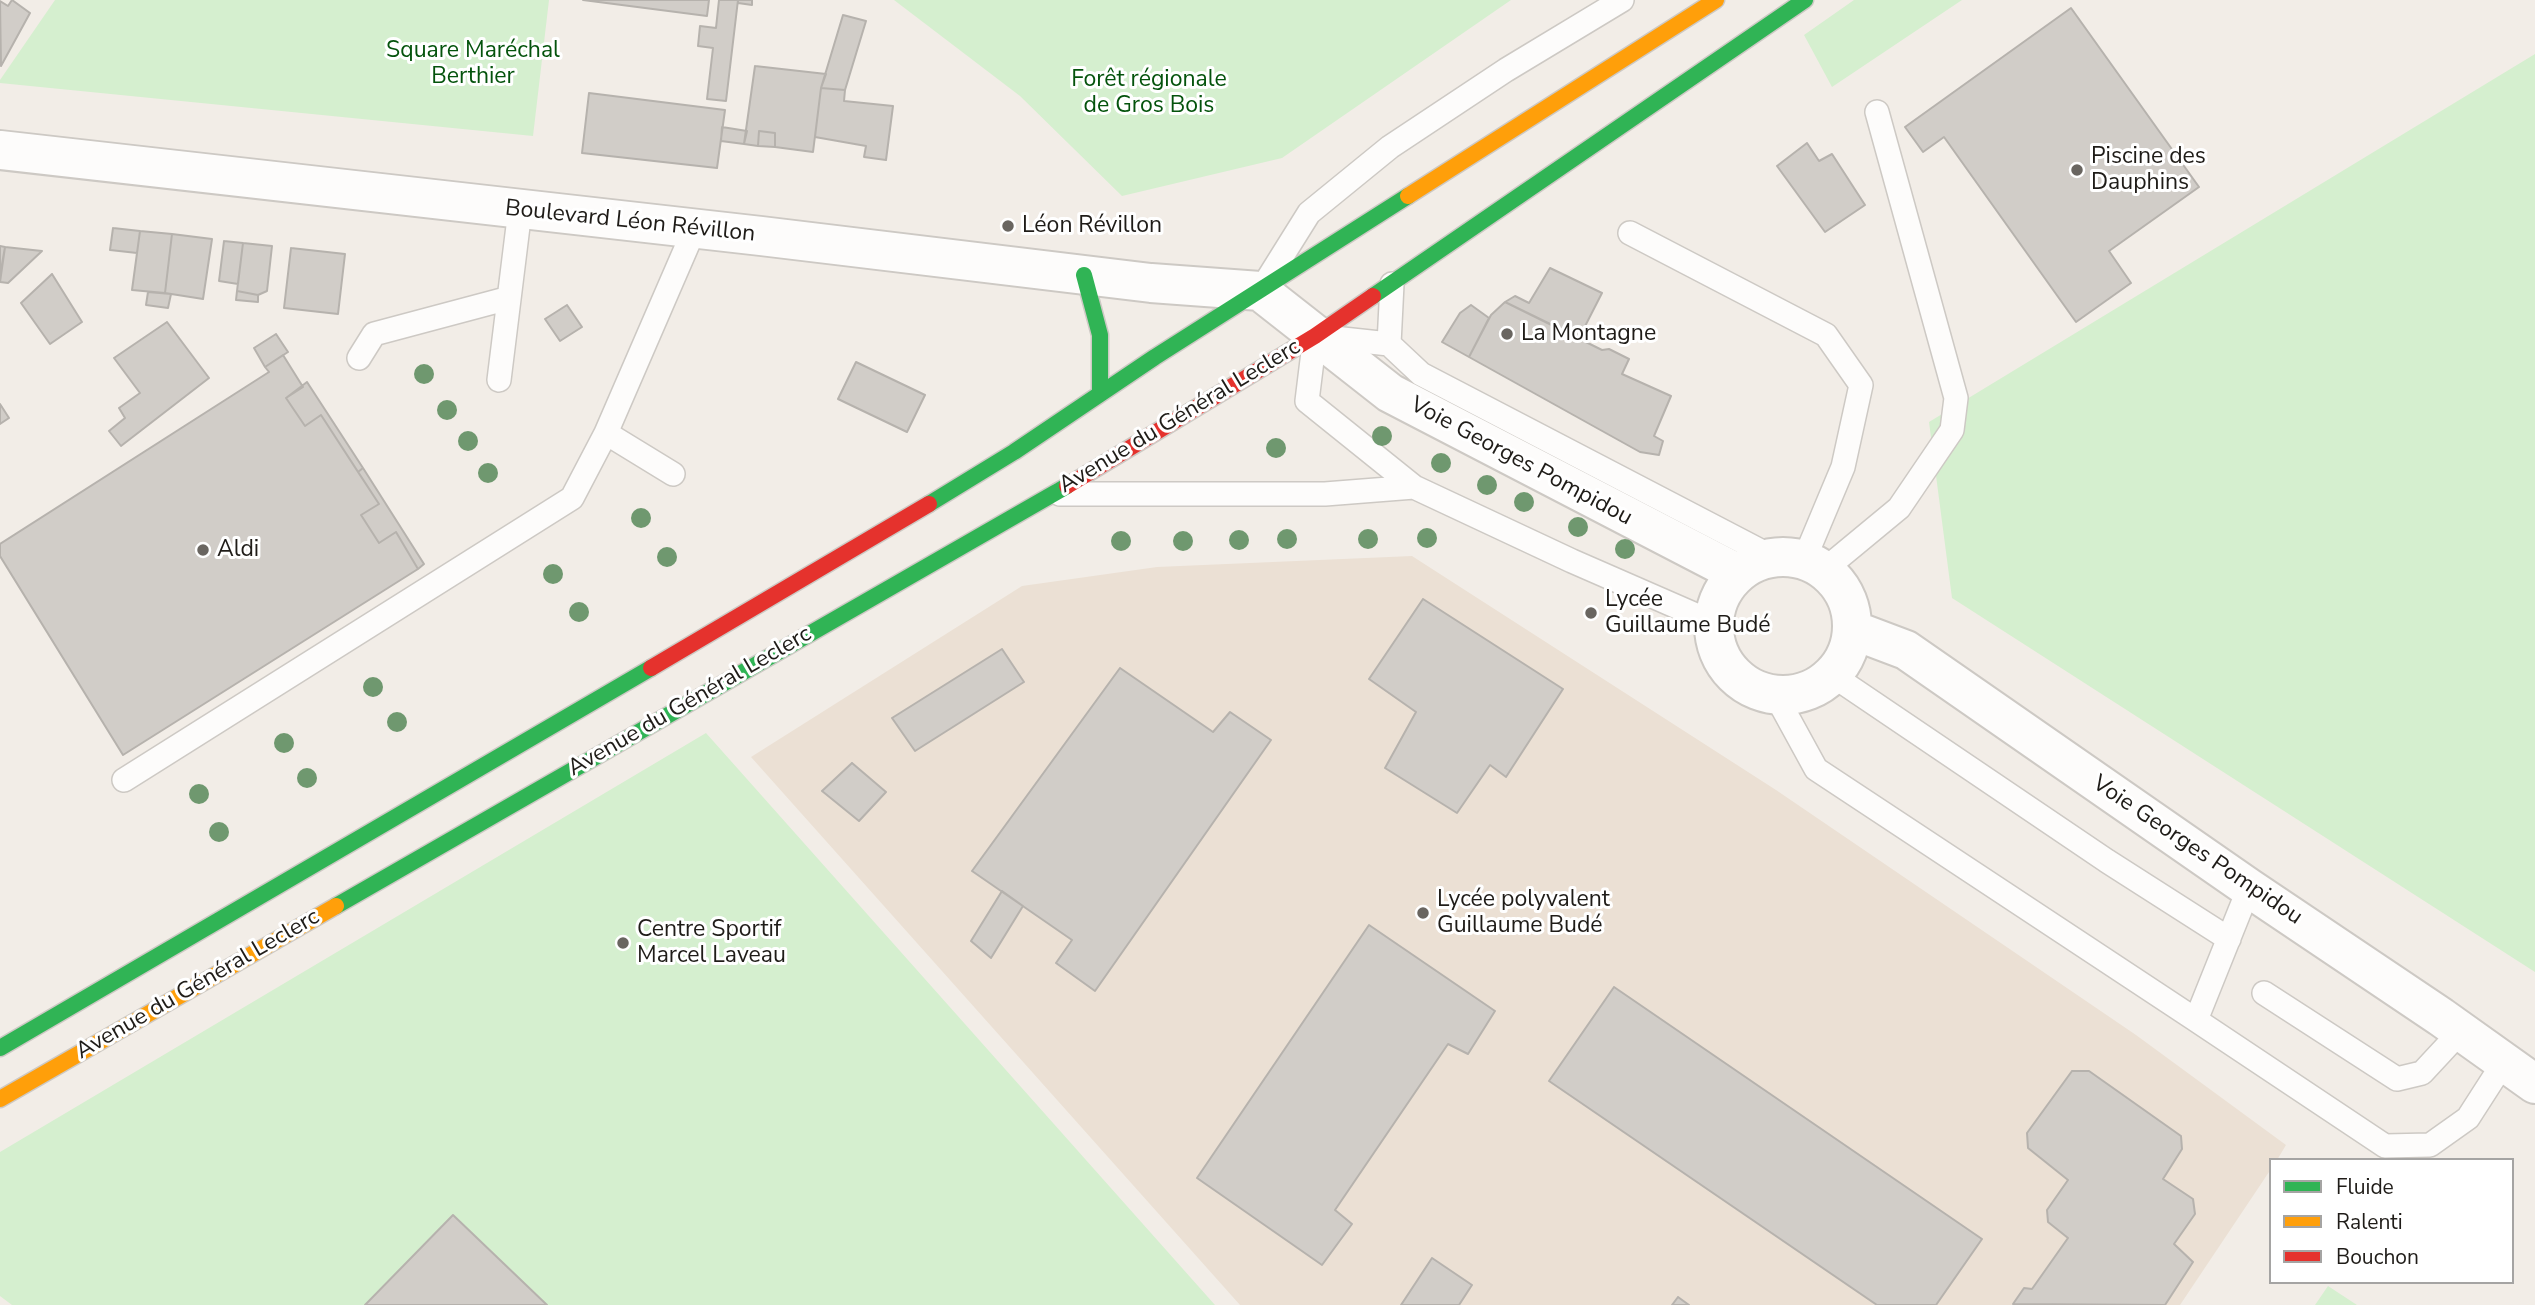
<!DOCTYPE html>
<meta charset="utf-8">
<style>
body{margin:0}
#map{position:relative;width:2535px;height:1305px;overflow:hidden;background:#f2ede7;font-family:"Nunito Sans",sans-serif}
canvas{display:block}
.legend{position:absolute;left:2269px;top:1158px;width:245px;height:126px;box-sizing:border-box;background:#fff;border:2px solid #a5a4a3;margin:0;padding:9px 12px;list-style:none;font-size:21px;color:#1f1c18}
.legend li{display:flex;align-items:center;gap:14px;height:35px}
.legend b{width:35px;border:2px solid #a5a4a3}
</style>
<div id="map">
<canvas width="2535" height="1305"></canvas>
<ul class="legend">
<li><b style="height:9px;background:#30b455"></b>Fluide</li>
<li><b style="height:9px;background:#ff9f0a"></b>Ralenti</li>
<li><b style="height:9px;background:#e5322d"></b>Bouchon</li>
</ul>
</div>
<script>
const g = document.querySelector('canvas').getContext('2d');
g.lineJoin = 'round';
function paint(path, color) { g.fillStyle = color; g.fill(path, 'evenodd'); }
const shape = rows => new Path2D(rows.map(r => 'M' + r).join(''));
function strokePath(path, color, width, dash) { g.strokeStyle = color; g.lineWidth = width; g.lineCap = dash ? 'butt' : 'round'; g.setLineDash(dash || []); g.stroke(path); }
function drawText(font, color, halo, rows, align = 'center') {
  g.font = font + ' "Nunito Sans",sans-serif'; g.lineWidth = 6; g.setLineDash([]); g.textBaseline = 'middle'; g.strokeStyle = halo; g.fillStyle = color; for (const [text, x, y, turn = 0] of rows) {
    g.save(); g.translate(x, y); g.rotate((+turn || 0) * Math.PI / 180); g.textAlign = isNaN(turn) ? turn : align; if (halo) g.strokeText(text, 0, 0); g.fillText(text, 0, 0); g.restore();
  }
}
const built = shape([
 [1412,556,1776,790,2136,1035,2286,1145,2277,1160,2271,1160,2271,1169,2180,1305,1240,1305,751,757,1022,586,1157,567]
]);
const green = shape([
 [55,0,549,0,533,136,0,83,0,80],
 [894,0,1511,0,1282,158,1122,196,1020,96],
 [1854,0,1962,0,1832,87,1804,35],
 [2535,54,2535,972,1952,598,1929,422],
 [706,733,1215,1305,12,1305,0,1296,0,1152],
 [2328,1286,2357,1305,2315,1305]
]);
const building = shape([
 [12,0,30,13,1,66,0,1,8,6,12,0],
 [583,0,709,0,707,16,583,0],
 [719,0,738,0,726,101,707,99,713,48,698,46,700,26,716,28,719,0],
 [738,0,752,0,752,5,738,3,738,0],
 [2071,8,2199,187,2109,251,2131,283,2076,322,1944,137,1923,152,1905,127,2071,8],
 [843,15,866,21,845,90,821,88,843,15],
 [755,66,826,74,821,88,813,152,775,147,775,133,759,131,758,146,744,144,755,66],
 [821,88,845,90,844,101,893,106,886,160,864,157,866,146,815,137,821,88],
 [589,93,725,110,717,168,582,153,589,93],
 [722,127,747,131,744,144,721,141,722,127],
 [759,131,775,133,775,147,758,146,759,131],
 [1807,143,1819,161,1832,154,1865,205,1825,232,1777,166,1807,143],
 [113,228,140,231,137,253,110,250,113,228],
 [140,231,172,234,165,293,132,290,140,231],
 [172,234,212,239,203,299,165,293,172,234],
 [224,241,243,243,238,284,219,281,224,241],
 [243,243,272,246,267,291,258,295,237,291,243,243],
 [0,246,5,247,0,276,0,246],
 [5,247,42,251,8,283,0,282,5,247],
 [291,248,345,254,338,314,284,308,291,248],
 [1550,268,1602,293,1579,338,1505,302,1515,296,1529,303,1550,268],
 [52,274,82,322,50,344,21,303,52,274],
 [237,291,258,295,258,302,236,300,237,291],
 [148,292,171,294,168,308,146,305,148,292],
 [1505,302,1602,350,1609,349,1629,359,1622,374,1671,396,1654,436,1663,441,1659,455,1640,452,1469,357,1491,315,1505,302],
 [567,305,582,327,560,341,545,319,567,305],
 [1471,305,1489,318,1469,357,1442,342,1460,313,1471,305],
 [167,322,209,378,121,446,109,431,125,418,119,408,140,393,114,358,167,322],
 [276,334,288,352,265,367,254,348,276,334],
 [283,355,303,387,286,398,305,426,321,415,379,504,361,515,379,543,396,532,418,569,123,755,0,556,0,544,269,372,265,367,283,355],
 [856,362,925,395,907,432,838,399,856,362],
 [307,382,363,468,358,472,321,415,305,426,286,398,307,382],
 [0,404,9,418,0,424,0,404],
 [363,468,424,564,418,569,396,532,379,543,361,515,379,504,358,472,363,468],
 [1423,599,1563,689,1506,777,1490,765,1457,813,1385,768,1416,712,1369,679,1423,599],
 [1002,649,1024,682,915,751,892,718,1002,649],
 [1120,668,1213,732,1230,712,1271,740,1095,991,1056,963,1072,940,972,871,1120,668],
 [852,763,886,792,859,821,822,791,852,763],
 [1002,891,1023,906,991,958,971,941,1002,891],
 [1369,925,1495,1011,1468,1054,1448,1044,1335,1210,1352,1224,1322,1265,1197,1178,1369,925],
 [1614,987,1982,1239,1936,1305,1877,1305,1549,1081,1614,987],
 [2072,1071,2089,1071,2181,1136,2182,1149,2163,1179,2193,1199,2195,1214,2174,1244,2193,1262,2165,1305,2013,1304,2024,1288,2032,1289,2068,1238,2048,1222,2047,1210,2068,1180,2028,1148,2027,1133,2072,1071],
 [453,1215,547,1305,365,1305,453,1215],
 [1432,1258,1472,1285,1459,1305,1401,1305,1432,1258],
 [1678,1297,1689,1305,1672,1305,1678,1297]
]);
const lane = shape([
 [1630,233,1826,335,1861,385,1843,467,1804,560],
 [1269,277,1309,213,1390,147,1506,70,1622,0],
 [1389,344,1392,284],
 [359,358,374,334,509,298],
 [499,380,520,210],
 [606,433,694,230],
 [1060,494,1325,494,1414,487],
 [1824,570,1899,508,1952,430,1956,398,1877,112],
 [1714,623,1572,561,1414,487,1307,401,1315,336,1389,344,1421,374,1774,558],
 [1832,675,2107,861,2229,939],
 [1776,696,1816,769,2196,1020],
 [124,780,572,498,606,433,673,474],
 [2249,888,2196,1020,2385,1146,2430,1145,2468,1118,2504,1062],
 [2264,993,2397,1079,2422,1073,2461,1031]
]);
const street = shape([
 [0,150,761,236,1151,283,1260,291,1390,393,1737,573],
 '1714 626a69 69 0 1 1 138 0a69 69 0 1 1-138 0Z',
 [1853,630,1906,650,2249,888,2441,1017,2535,1084]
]);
const fast = shape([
 [1084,275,1100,335,1100,394],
 [1373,296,1805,0],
 [929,504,1014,452,1155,357,1408,196],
 [336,906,1067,486],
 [0,1048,651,668]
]);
const slow = shape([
 [1408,196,1716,0],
 [0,1099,336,906]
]);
const jam = shape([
 [1067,486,1315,336,1373,296],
 [651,668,929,504]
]);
const trees = [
 [424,374],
 [447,410],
 [1382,436],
 [468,441],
 [1276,448],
 [1441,463],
 [488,473],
 [1487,485],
 [1524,502],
 [641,518],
 [1578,527],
 [1427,538],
 [1287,539],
 [1368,539],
 [1239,540],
 [1121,541],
 [1183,541],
 [1625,549],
 [667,557],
 [553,574],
 [579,612],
 [373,687],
 [397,722],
 [284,743],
 [307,778],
 [199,794],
 [219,832]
];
const markers = [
 [2077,170,7,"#696560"],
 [1008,226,7,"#696560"],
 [1507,334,7,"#696560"],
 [203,550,7,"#696560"],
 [1591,613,7,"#696560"],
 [1423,913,7,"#696560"],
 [623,943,7,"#696560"]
];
const parkNames = [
 ["Square Maréchal",473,51],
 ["Berthier",473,77],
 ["Forêt régionale",1149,80],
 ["de Gros Bois",1149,106]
];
const poiNames = [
 ["Piscine des",2091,157],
 ["Dauphins",2091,183],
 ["Léon Révillon",1022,226],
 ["La Montagne",1521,334],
 ["Aldi",217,550],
 ["Lycée",1605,600],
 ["Guillaume Budé",1605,626],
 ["Lycée polyvalent",1437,900],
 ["Guillaume Budé",1437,926],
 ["Centre Sportif",637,930],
 ["Marcel Laveau",637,956]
];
const streetNames = [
 ["Boulevard Léon Révillon",630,222,6],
 ["Avenue du Général Leclerc",1180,417,-31],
 ["Voie Georges Pompidou",1521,462,28],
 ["Avenue du Général Leclerc",690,702,-30],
 ["Voie Georges Pompidou",2197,851,34],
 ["Avenue du Général Leclerc",198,985,-30]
];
paint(built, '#ebe0d4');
paint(green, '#d5efcf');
paint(building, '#d1cdc8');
strokePath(building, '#b6b2ad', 2);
strokePath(lane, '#cdc9c4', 26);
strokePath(street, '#cdc9c4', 42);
strokePath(fast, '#cdc9c4', 19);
strokePath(slow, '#cdc9c4', 19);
strokePath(jam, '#cdc9c4', 19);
strokePath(lane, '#fdfcfb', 23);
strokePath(street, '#fdfcfb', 38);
strokePath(fast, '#30b455', 16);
strokePath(slow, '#ff9f0a', 16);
strokePath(jam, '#e5322d', 16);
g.fillStyle = '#6f986f';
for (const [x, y] of trees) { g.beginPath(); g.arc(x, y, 10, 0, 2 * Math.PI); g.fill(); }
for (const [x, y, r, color] of markers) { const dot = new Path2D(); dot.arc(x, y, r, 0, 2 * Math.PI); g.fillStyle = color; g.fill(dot); strokePath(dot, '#fff', 2.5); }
drawText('23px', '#04530c', '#fff', parkNames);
drawText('23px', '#1f1c18', '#fff', poiNames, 'left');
drawText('23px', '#1f1c18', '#fff', streetNames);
</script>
